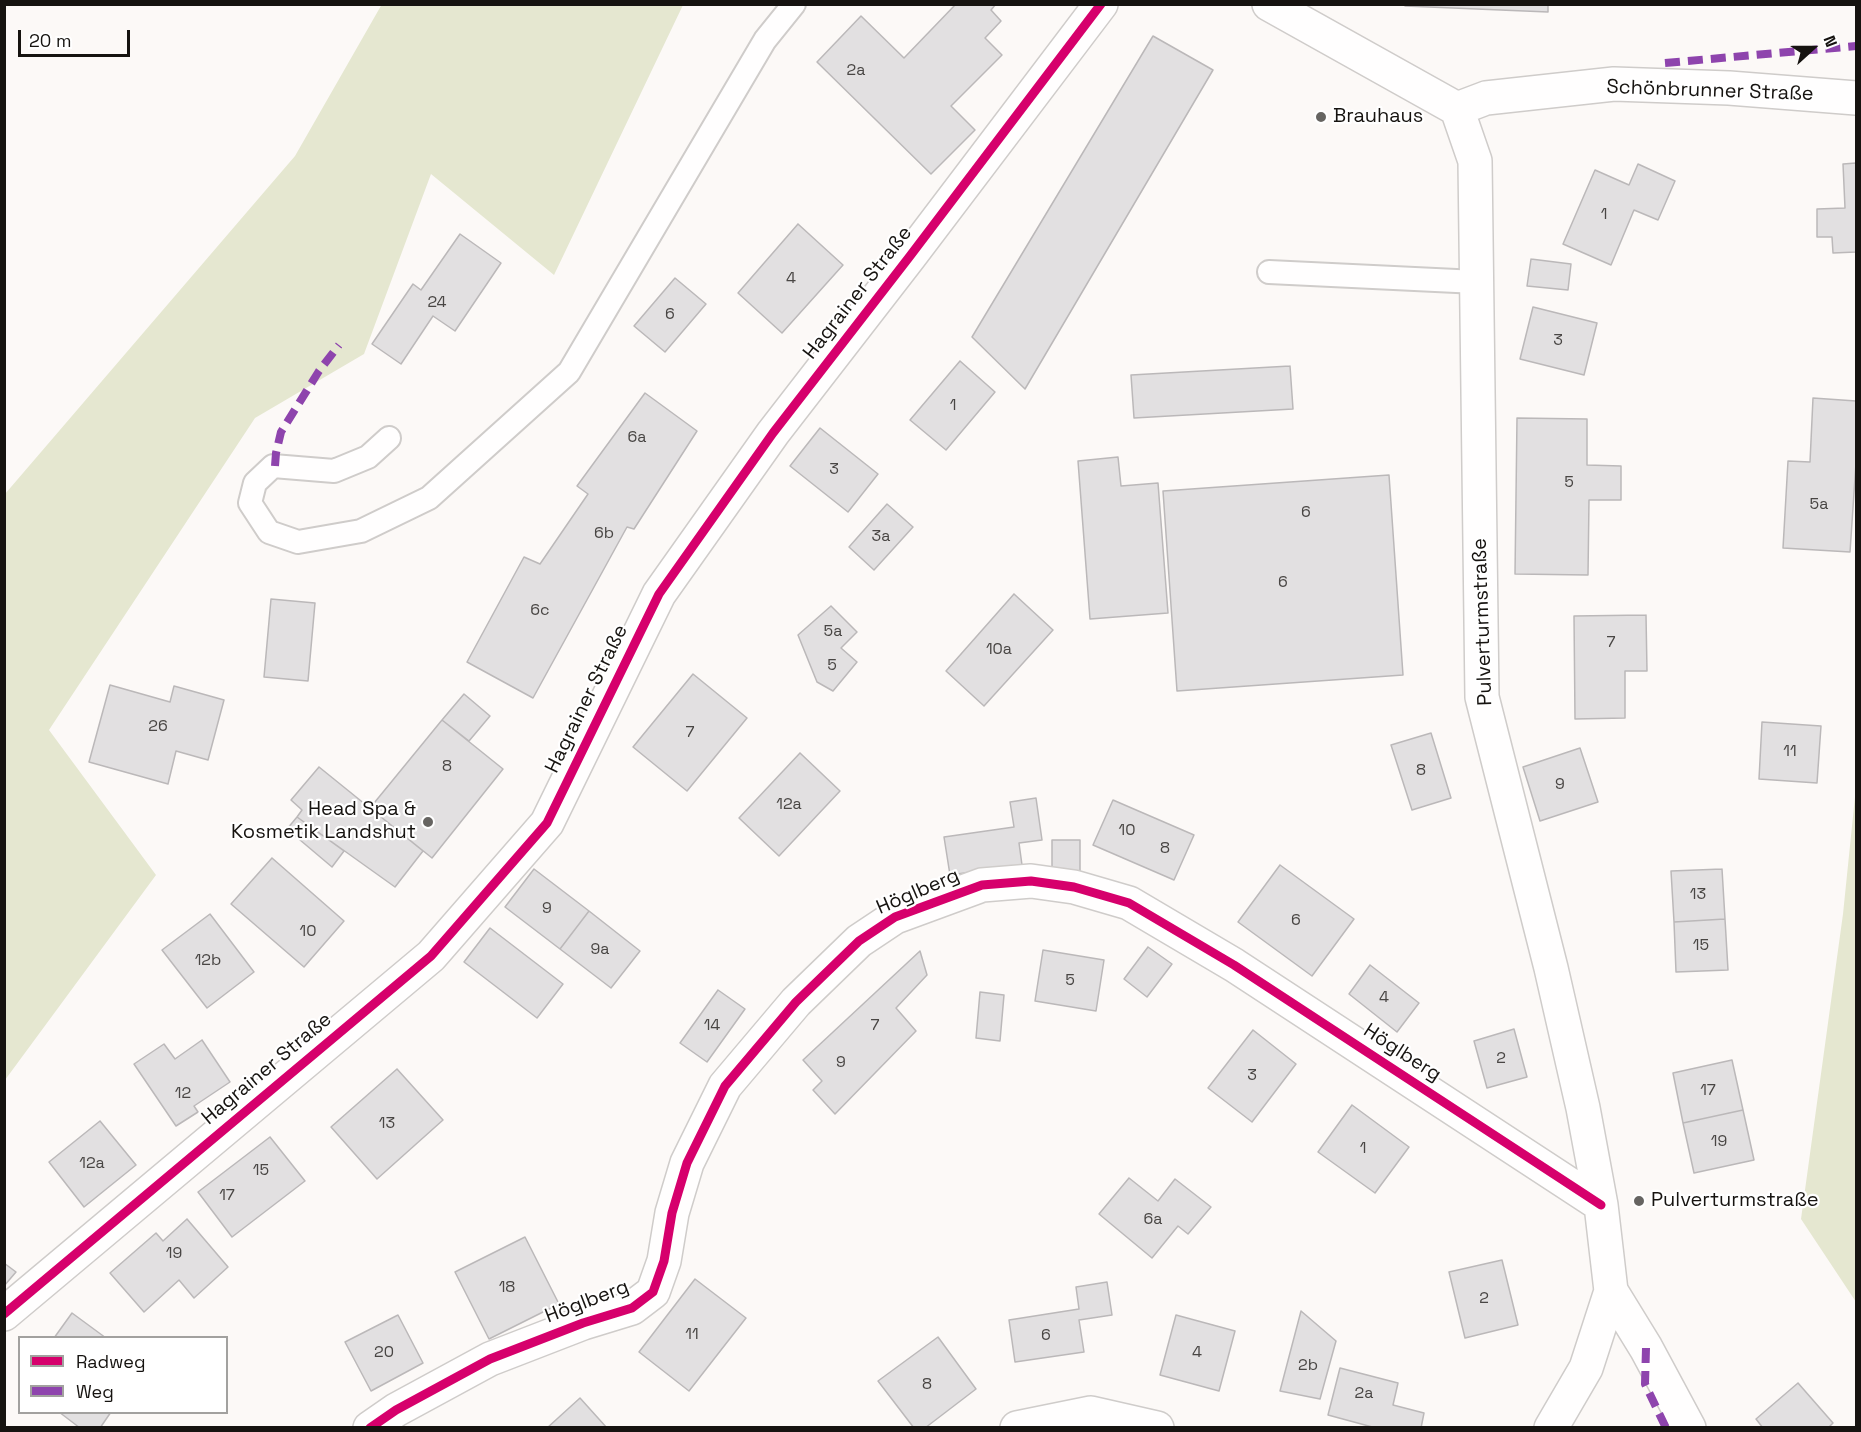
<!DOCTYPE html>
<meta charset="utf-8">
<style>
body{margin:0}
#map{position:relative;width:1861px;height:1432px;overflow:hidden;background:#fcf9f7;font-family:"Space Grotesk",sans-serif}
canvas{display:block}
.frame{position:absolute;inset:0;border:6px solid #161310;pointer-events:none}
.legend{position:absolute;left:18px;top:1336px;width:210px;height:78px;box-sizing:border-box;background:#fff;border:2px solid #a2a19f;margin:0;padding:8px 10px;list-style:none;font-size:18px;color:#161310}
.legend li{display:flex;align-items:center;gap:12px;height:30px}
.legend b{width:30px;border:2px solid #a2a19f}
.north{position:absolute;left:1783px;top:18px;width:60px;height:60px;-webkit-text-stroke:4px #fff;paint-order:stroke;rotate:69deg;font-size:16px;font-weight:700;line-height:24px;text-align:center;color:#161310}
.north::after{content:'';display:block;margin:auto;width:21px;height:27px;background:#161310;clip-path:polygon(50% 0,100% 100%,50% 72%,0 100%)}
.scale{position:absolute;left:18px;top:30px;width:112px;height:27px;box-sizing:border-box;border:3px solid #161310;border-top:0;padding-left:8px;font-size:18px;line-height:21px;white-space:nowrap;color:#161310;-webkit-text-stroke:4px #fff;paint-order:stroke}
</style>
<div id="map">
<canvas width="1861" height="1432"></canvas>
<div class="frame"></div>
<ul class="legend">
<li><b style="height:8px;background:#d6006c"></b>Radweg</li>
<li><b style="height:8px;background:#8e44ad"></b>Weg</li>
</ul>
<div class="north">N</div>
<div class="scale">20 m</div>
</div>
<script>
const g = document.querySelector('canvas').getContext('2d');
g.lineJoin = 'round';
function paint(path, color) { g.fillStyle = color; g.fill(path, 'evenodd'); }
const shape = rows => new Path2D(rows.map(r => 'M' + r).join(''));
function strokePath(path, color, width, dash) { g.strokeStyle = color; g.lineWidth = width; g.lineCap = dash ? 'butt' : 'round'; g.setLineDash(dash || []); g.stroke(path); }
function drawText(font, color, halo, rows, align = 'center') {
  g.font = font + ' "Space Grotesk",sans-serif'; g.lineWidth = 4.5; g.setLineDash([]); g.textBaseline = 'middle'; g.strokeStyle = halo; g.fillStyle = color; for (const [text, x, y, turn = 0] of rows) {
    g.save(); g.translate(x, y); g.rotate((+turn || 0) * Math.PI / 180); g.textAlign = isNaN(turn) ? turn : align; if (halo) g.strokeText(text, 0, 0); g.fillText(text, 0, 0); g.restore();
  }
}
const green = shape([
 [382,4,683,5,554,275,431,174,364,354,255,418,49,730,156,875,5,1080,5,494,295,156],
 [1856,787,1856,1302,1801,1219,1843,914]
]);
const building = shape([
 [956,4,996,4,991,10,1001,21,985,38,1002,55,951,106,975,130,931,174,817,62,861,16,904,58,956,4],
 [1405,4,1548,4,1548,12,1405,6,1405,4],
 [1153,36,1213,70,1025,389,972,337,1153,36],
 [1856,163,1856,252,1833,253,1832,237,1817,237,1817,209,1845,208,1843,164,1856,163],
 [1638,164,1675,181,1658,220,1634,210,1611,265,1563,244,1595,170,1629,185,1638,164],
 [798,224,843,265,782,333,738,293,798,224],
 [460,234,501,263,455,331,433,316,401,364,372,344,413,284,421,290,460,234],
 [1531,259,1571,264,1568,290,1527,286,1531,259],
 [675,278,706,304,665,352,634,326,675,278],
 [1533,307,1597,323,1584,375,1520,359,1533,307],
 [960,361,995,392,946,450,910,420,960,361],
 [1290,366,1293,409,1134,418,1131,375,1290,366],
 [645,393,697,431,634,529,627,527,533,698,467,662,524,557,540,564,588,494,577,486,645,393],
 [1813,398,1856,401,1856,463,1850,552,1783,548,1788,461,1810,462,1813,398],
 [1517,418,1587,419,1587,465,1621,466,1621,500,1589,500,1588,575,1515,574,1517,418],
 [820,428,878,474,848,512,790,466,820,428],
 [1118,457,1121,486,1158,483,1168,613,1090,619,1078,461,1118,457],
 [1389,475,1403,675,1177,691,1163,491,1389,475],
 [887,504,913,527,874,570,849,547,887,504],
 [1014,594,1053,630,984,706,946,671,1014,594],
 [271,599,315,603,308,681,264,677,271,599],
 [831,606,857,632,841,648,857,662,833,691,817,682,798,635,831,606],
 [1646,615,1647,671,1625,671,1625,718,1575,719,1574,616,1646,615],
 [693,674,747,718,687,791,633,747,693,674],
 [110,685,170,702,174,686,224,700,208,760,176,751,168,784,89,762,110,685],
 [464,694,490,716,469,741,442,720,464,694],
 [442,720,503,769,432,858,370,808,442,720],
 [1762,722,1821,726,1817,783,1759,779,1762,722],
 [1431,733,1451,798,1412,810,1391,745,1431,733],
 [1580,748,1598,802,1540,821,1523,767,1580,748],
 [800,753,840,791,779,856,739,818,800,753],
 [319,767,423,851,395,887,297,817,302,810,291,800,319,767],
 [1036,798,1042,840,1019,843,1022,865,950,875,944,837,1014,827,1010,802,1036,798],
 [1113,800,1194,835,1174,880,1093,845,1113,800],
 [297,817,344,851,332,867,287,829,297,817],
 [1052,840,1080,840,1080,871,1052,871,1052,840],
 [272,858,344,921,304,967,231,904,272,858],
 [1280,865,1354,919,1312,976,1238,922,1280,865],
 [534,869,589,911,560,949,505,907,534,869],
 [1722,869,1725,919,1674,922,1671,871,1722,869],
 [589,911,640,951,611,988,560,949,589,911],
 [210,914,254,972,207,1008,162,950,210,914],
 [1725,919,1728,970,1676,972,1674,922,1725,919],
 [490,928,563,984,537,1018,464,962,490,928],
 [1148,947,1172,964,1147,997,1124,979,1148,947],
 [1043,950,1104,960,1096,1011,1035,1001,1043,950],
 [920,951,927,975,896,1008,916,1031,835,1114,813,1090,822,1081,803,1060,920,951],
 [1370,965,1419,1003,1397,1032,1349,994,1370,965],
 [718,990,745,1009,707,1062,680,1043,718,990],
 [980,992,1004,995,1000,1041,976,1038,980,992],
 [1514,1029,1527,1077,1487,1088,1474,1041,1514,1029],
 [1253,1030,1296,1064,1252,1122,1208,1088,1253,1030],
 [202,1040,230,1082,194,1106,198,1112,176,1126,134,1064,164,1044,175,1059,202,1040],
 [1732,1060,1743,1110,1683,1123,1673,1073,1732,1060],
 [397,1069,443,1120,377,1179,331,1127,397,1069],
 [1352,1105,1409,1147,1375,1193,1318,1152,1352,1105],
 [1743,1110,1754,1160,1694,1173,1683,1123,1743,1110],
 [100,1121,136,1165,84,1207,49,1162,100,1121],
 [270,1137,305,1181,232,1237,198,1192,270,1137],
 [1129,1178,1158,1201,1175,1179,1211,1207,1188,1234,1178,1226,1152,1258,1099,1214,1129,1178],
 [187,1219,228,1267,194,1298,179,1280,144,1312,110,1273,156,1233,163,1241,187,1219],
 [525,1237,559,1304,489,1339,455,1272,525,1237],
 [1502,1260,1518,1325,1465,1338,1449,1272,1502,1260],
 [4,1263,16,1272,4,1286,4,1263],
 [695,1279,746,1318,689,1391,639,1352,695,1279],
 [1107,1282,1112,1315,1079,1320,1084,1352,1015,1362,1009,1320,1079,1309,1076,1287,1107,1282],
 [1301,1311,1336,1341,1320,1399,1280,1391,1301,1311],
 [72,1313,106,1338,54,1338,72,1313],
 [398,1315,423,1363,371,1391,345,1342,398,1315],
 [1176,1315,1235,1331,1219,1391,1160,1375,1176,1315],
 [938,1337,976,1389,925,1428,914,1428,878,1381,938,1337],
 [1340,1368,1398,1383,1393,1405,1424,1413,1421,1428,1376,1428,1328,1415,1340,1368],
 [1798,1383,1833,1423,1828,1428,1763,1428,1756,1419,1798,1383],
 [580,1398,607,1428,547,1428,580,1398],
 [59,1412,111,1412,100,1428,80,1428,59,1412]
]);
const lane = shape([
 [1269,272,1477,282],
 [389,438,368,457,334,471,273,466,255,483,250,503,269,532,298,542,361,531,429,498,569,372,765,40,794,4]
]);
const street = shape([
 [1269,4,1457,109],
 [1457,109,1475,161,1482,697,1551,968,1583,1108,1601,1205,1611,1291,1646,1348,1689,1428],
 [1457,109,1486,98,1614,84,1729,88,1856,98],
 [4,1314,431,956,547,823,659,594,773,433,910,256,1101,4],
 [370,1428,396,1410,490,1359,583,1323,632,1308,653,1292,664,1261,672,1213,687,1163,725,1086,796,1002,859,941,895,917,982,885,1031,881,1074,887,1129,903,1234,965,1601,1205],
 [1017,1428,1091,1413,1157,1428],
 [1551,1428,1586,1368,1611,1291]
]);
const quiet = shape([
 [1665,63,1856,46],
 [275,466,276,453,281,432,319,371,339,345],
 [1646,1348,1645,1384,1666,1428]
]);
const cycleway = shape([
 [4,1314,431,956,547,823,659,594,773,433,910,256,1101,4],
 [370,1428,396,1410,490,1359,583,1323,632,1308,653,1292,664,1261,672,1213,687,1163,725,1086,796,1002,859,941,895,917,982,885,1031,881,1074,887,1129,903,1234,965,1601,1205]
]);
const markers = [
 [1321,117,6,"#666461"],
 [428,822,6,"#666461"],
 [1639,1201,6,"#666461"]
];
const numberNames = [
 ["2a",856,71],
 ["1",1604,215],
 ["4",791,279],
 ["24",437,303],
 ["6",670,315],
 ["3",1558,341],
 ["1",953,406],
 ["6a",637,438],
 ["3",834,470],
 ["5",1569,483],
 ["5a",1819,505],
 ["6",1306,513],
 ["6b",604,534],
 ["3a",881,537],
 ["6",1283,583],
 ["6c",540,611],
 ["5a",833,632],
 ["7",1611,643],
 ["10a",999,650],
 ["5",832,666],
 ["26",158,727],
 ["7",690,733],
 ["11",1790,752],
 ["8",447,767],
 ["8",1421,771],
 ["9",1560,785],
 ["12a",789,805],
 ["10",1127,831],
 ["8",1165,849],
 ["13",1698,895],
 ["9",547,909],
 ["6",1296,921],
 ["10",308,932],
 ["15",1701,946],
 ["9a",600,950],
 ["12b",208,961],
 ["5",1070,981],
 ["4",1384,998],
 ["14",712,1026],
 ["7",875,1026],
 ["2",1501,1059],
 ["9",841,1063],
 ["3",1252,1076],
 ["17",1708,1091],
 ["12",183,1094],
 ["13",387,1124],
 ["19",1719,1142],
 ["1",1363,1149],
 ["12a",92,1164],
 ["15",261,1171],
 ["17",227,1196],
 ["6a",1153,1220],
 ["19",174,1254],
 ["18",507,1288],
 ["2",1484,1299],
 ["11",692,1335],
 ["6",1046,1336],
 ["20",384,1353],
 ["4",1197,1353],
 ["2b",1308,1366],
 ["8",927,1385],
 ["2a",1364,1394]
];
const streetNames = [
 ["Schönbrunner Straße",1710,91,2],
 ["Hagrainer Straße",858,293,-52],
 ["Pulverturmstraße",1483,622,-92],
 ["Hagrainer Straße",587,699,-64],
 ["Höglberg",918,892,-23],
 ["Höglberg",1402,1053,33],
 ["Hagrainer Straße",267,1069,-40],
 ["Höglberg",587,1302,-21]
];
const poiNames = [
 ["Brauhaus",1333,117],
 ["Head Spa &",416,810,"right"],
 ["Kosmetik Landshut",416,833,"right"],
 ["Pulverturmstraße",1651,1201]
];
paint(green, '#e5e7d0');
paint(building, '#e2e0e1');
strokePath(building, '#bbb8b9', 1.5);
strokePath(lane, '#cfccca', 26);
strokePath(street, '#cfccca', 36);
strokePath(lane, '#fffefe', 22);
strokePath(street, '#fffefe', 33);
strokePath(quiet, '#8e44ad', 8, [15, 8]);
strokePath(cycleway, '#d6006c', 9);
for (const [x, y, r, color] of markers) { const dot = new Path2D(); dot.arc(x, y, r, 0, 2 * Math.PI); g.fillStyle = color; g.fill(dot); strokePath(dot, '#fff', 2); }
drawText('16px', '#494644', null, numberNames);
drawText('20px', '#161310', '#fff', streetNames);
drawText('20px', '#161310', '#fff', poiNames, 'left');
</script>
